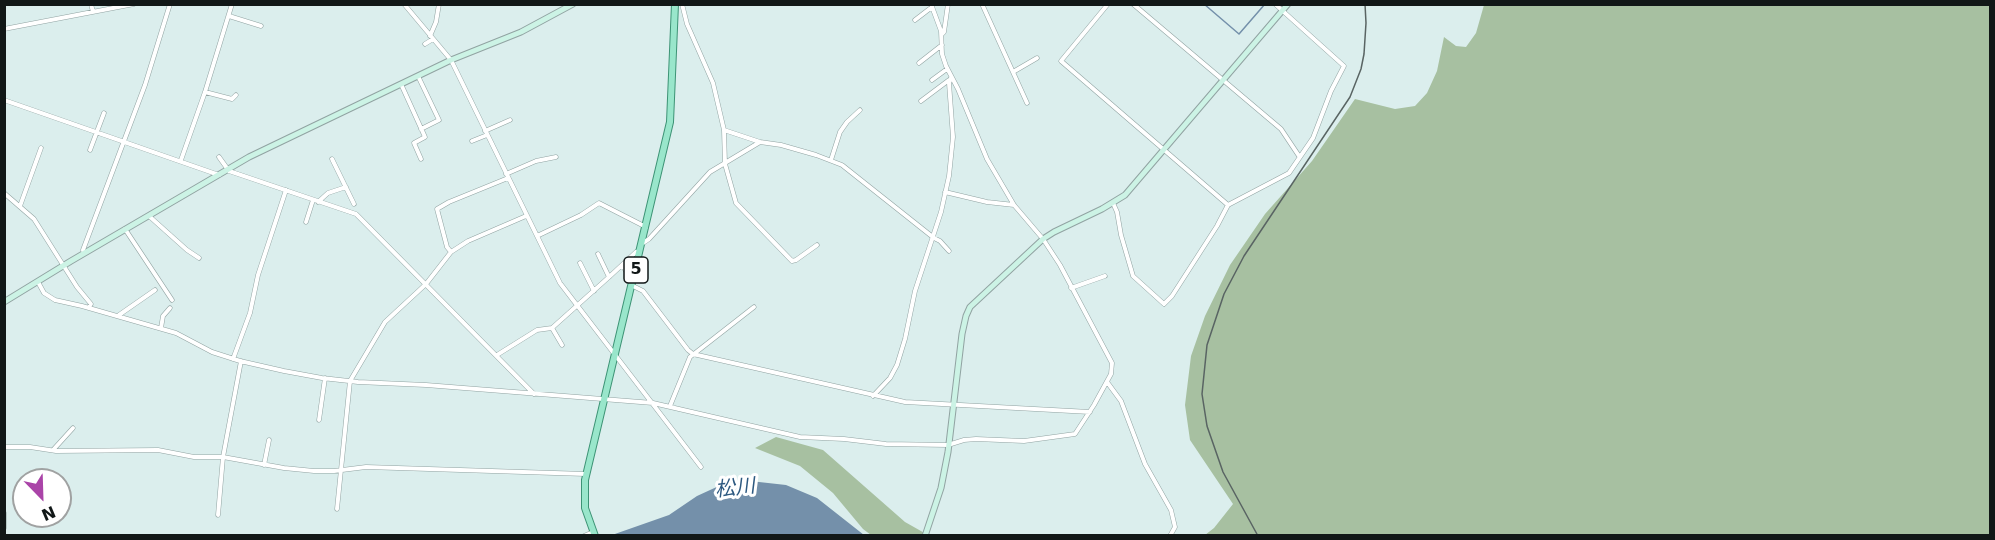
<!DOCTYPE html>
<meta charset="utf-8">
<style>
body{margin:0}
#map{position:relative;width:1995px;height:540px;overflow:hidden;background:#dbeeed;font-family:"DejaVu Sans",sans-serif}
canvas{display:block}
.frame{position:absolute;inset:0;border:6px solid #111717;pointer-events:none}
.north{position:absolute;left:12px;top:468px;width:60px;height:60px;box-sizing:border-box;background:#fff;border:2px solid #a0a2a2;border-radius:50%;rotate:157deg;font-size:16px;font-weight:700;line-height:24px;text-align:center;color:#111717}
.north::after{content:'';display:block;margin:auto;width:21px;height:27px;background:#aa44a8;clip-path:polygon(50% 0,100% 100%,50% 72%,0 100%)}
</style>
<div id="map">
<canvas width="1995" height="540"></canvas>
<div class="frame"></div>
<div class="north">N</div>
</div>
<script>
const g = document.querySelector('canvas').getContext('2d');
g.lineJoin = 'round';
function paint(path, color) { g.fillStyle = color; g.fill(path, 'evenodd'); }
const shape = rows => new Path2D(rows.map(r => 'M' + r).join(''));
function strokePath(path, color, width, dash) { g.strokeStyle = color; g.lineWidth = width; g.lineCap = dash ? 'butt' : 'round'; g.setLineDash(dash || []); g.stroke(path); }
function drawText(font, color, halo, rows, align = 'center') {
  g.font = font + ' "DejaVu Sans","Noto Sans JP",sans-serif'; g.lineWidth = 6; g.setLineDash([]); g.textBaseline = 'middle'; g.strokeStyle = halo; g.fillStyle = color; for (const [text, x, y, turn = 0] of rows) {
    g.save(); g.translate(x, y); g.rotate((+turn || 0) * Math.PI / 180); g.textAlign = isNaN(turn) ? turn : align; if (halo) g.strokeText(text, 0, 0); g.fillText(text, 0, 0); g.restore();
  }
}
const green = shape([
 [1484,5,1990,5,1990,535,1205,535,1214,528,1233,504,1190,440,1185,405,1191,356,1205,316,1230,265,1265,214,1312,161,1355,99,1395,109,1415,106,1427,93,1437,71,1444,37,1456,46,1466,47,1476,33],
 [776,437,823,450,905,522,928,535,871,535,863,529,833,493,800,466,755,448]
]);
const water = shape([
 [750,481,786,485,817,498,864,535,612,535,669,515,697,496,721,485]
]);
const stream = shape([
 [1204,4,1239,34,1265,4]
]);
const street = shape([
 [91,4,93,12],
 [404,4,451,60,560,283,701,467],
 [682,4,687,24,713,83,724,130,725,164,736,203,792,261,796,260,817,245],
 [982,4,1027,103],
 [1108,4,1061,61,1228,205],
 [1133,4,1281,129,1299,156],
 [229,16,261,26],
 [915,20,932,7],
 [4,29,134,4],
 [942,34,944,32,948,4],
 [430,36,436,22,439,4],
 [425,44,433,39],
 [919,63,942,45],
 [1013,72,1037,58],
 [418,76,439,120,421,129],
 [932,80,947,69],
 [401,84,425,137,414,143,421,159],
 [205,92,232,99,236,95],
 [4,100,219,175],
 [921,101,949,80],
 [724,130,760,142],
 [485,131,510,120],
 [472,141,487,135],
 [90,150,104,113],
 [219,157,229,171,356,214,359,217,534,394],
 [332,159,354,204],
 [181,160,205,92,232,4],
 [831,160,840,132,847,122,860,110],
 [506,174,536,161,556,157],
 [508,178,449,202,437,209,447,247,451,252,468,241,526,216],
 [945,192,987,202,1014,205],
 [4,193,34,219,77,287,91,304,89,307],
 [318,202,328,193,346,187],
 [1113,203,1117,212,1121,235,1133,276,1164,304,1172,296,1217,226,1228,205,1289,173,1313,138,1331,91,1344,66,1275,4],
 [20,206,41,148],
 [149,216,187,250,199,258],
 [306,222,313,200],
 [125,229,172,300],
 [537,236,581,215,599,203,646,227],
 [643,243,649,239,710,172,760,142,781,145,816,155,842,165,934,238,940,241,949,251],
 [84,253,83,250,145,85,170,4],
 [598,254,609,277],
 [580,263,594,291],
 [622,265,636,252,640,251],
 [38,282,44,293,55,300,82,306,176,333,212,352,240,361,284,371,322,378,358,382,426,385,653,403,800,437,844,439,886,444,948,445,964,440,976,439,1024,441,1075,434,1094,405,1111,374,1112,363,1060,265,1043,239,1014,205,987,159,958,89,946,66,942,54,941,31,931,4],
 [633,286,643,291,688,350,693,354,905,402,1090,412],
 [1071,288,1105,276],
 [119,315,155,290],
 [161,328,163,316,170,308],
 [562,345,552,328,609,277,622,265,633,281],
 [497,355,537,330,552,328],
 [233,359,250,313,258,275,286,190],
 [1107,382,1121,401,1145,464,1171,510,1175,527,1170,536],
 [873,396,890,378,897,365,905,339,915,291,941,212,949,176,953,137,949,83,951,78],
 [670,406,690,357,754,307],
 [319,420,325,378],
 [4,447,30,447,56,451,158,450,194,457,223,457,284,468,314,471,334,471,366,467,586,474],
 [53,450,73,428],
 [264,465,269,440],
 [337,509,350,381,385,322,426,284,451,252],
 [4,513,4,528],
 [218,515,223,457,241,361],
 [584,536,593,532]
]);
const secondary = shape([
 [4,302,71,261,249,157,451,60,521,32,573,4],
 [925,536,941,488,948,452,962,334,966,316,970,307,1043,239,1054,232,1102,209,1125,195,1288,4]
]);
const primary = shape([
 [595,536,585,508,585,480,670,122,675,4]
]);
const rail = shape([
 [1258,536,1223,472,1207,426,1202,394,1207,345,1224,294,1244,256,1350,97,1361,69,1364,54,1366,23,1365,4]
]);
const shields = [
 [636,270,24]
];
const shieldNames = [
 ["5",636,270]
];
const waterNames = [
 ["松川",735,489,-7]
];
paint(green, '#a7c0a1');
paint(water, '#7490aa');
strokePath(stream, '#7490aa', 1.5);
strokePath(street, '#91a3a2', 5);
strokePath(secondary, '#91a3a2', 7);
strokePath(primary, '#3d9375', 8);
strokePath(street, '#fff', 4);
strokePath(secondary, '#ccf3e5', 5);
strokePath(primary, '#99e6cb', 6);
strokePath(rail, '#596463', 1.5);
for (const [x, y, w] of shields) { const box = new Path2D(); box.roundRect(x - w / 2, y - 13, w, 26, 4.5); g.fillStyle = '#fff'; g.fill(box); strokePath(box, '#111717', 1.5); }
drawText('bold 16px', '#111717', null, shieldNames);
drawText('italic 20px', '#2d5980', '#fff', waterNames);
</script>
